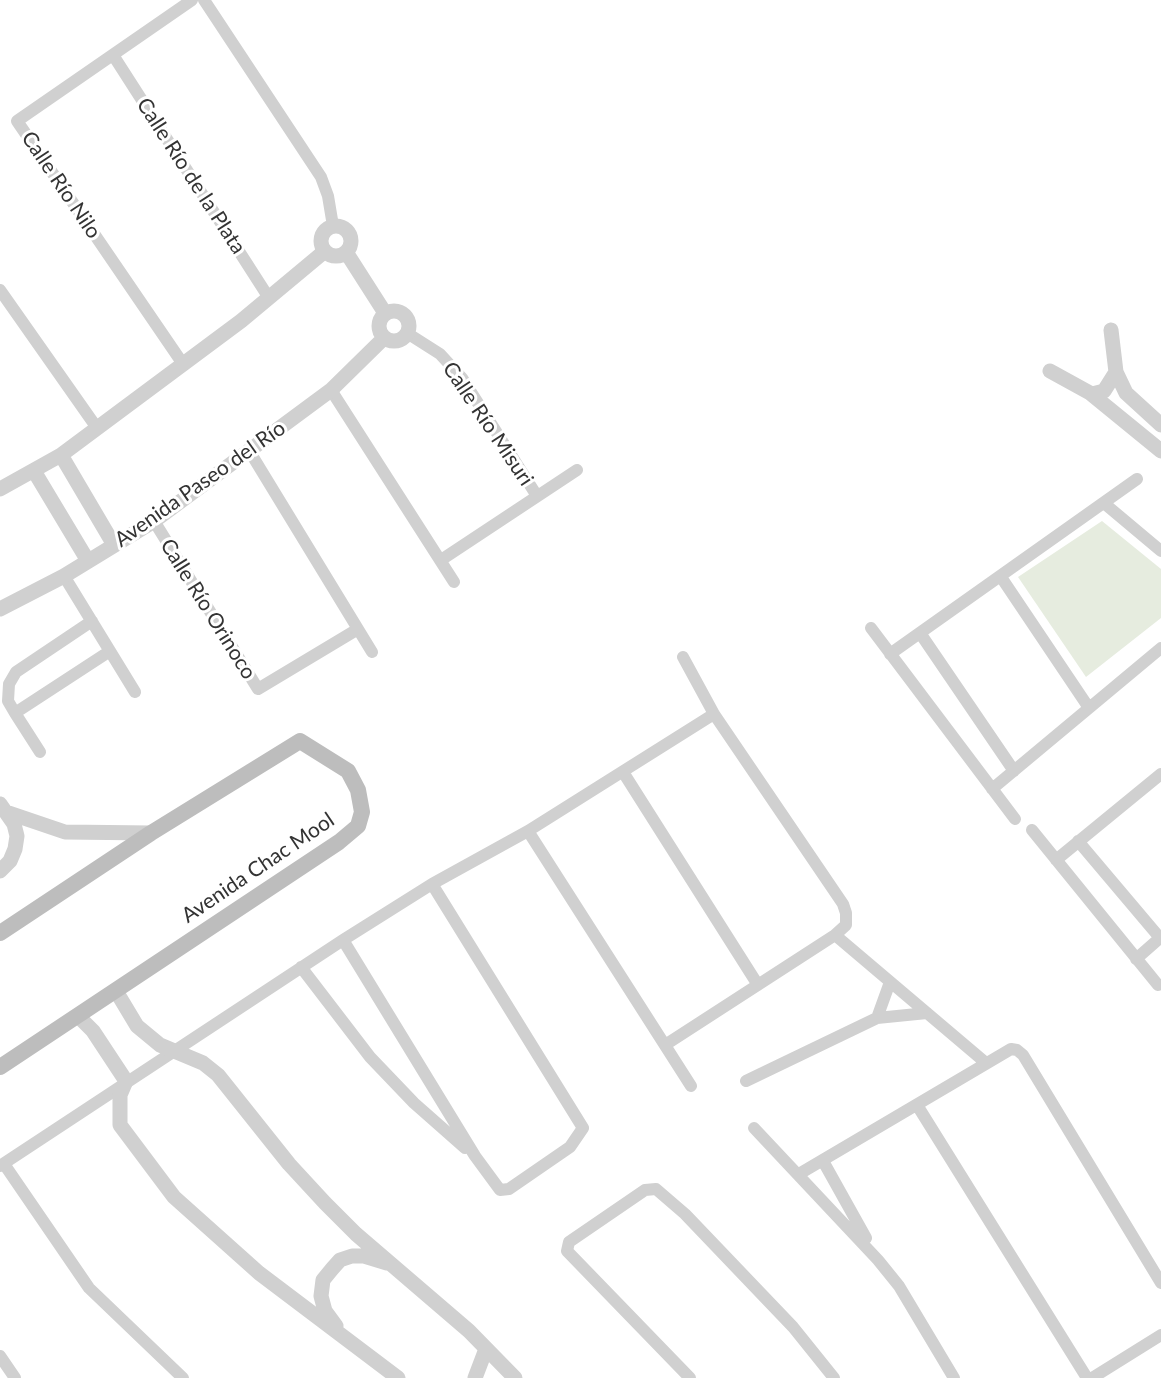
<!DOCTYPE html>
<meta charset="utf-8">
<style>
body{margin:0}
canvas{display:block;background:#fff}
</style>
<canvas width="1161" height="1378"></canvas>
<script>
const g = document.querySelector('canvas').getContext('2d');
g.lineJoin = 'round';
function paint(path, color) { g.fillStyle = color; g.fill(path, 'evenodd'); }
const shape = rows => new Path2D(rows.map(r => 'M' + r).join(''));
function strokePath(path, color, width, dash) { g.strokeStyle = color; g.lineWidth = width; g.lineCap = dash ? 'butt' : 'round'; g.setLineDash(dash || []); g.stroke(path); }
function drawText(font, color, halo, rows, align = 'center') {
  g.font = font + ' Lato,sans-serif'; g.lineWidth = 6; g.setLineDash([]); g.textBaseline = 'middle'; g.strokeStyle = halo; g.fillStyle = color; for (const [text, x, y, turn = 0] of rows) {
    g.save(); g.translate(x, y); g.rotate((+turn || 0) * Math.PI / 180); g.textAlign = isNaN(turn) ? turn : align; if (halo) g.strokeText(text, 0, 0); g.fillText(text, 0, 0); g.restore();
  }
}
const green = shape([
 [1102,521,1161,569,1161,618,1086,677,1018,577]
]);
const minor = shape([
 [204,0,321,177,328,196,333,226],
 [113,55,269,298],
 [0,290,97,428],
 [407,333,440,354,462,378,537,496],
 [183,364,17,121,192,0],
 [331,390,454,582],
 [250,452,372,652],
 [1105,504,1161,551],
 [154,521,258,689,358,629],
 [441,560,577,470],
 [64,576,135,692],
 [1001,577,1089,708],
 [92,621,16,672,9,684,8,701,15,713,110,651],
 [871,628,1015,819],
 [920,633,1014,771],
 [890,654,1137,479],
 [15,713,40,752],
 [623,772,758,985],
 [992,789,1161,648],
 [1032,830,1158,985],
 [528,831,691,1086],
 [1078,841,1160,938],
 [1056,860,1161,774],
 [835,935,986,1063],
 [343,940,475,1156,500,1190,509,1189,570,1147,583,1128,432,884],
 [1136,959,1161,937],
 [301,967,370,1057,414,1103,465,1148],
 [877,1018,927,1013],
 [665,1045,835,935,846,925,846,913,843,904,714,714,683,657],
 [746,1081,877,1018,890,982],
 [917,1105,1087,1378],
 [754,1128,878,1260,899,1286,954,1378],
 [823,1161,866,1238],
 [4,1164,89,1288,183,1378],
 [0,1166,343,940,432,884,528,831,714,714],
 [799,1174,1011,1049,1017,1050,1023,1055,1161,1283],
 [0,1356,15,1378],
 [690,1378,567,1251,569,1242,645,1190,656,1189,685,1214,793,1327,834,1378],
 [1092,1378,1161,1335]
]);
const tertiary = shape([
 '321 241a15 15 0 1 1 30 0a15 15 0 1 1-30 0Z',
 [346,252,385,313],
 '379 326a15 15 0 1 1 30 0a15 15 0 1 1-30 0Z',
 [1111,330,1116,372,1126,393,1161,425],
 [1050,371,1090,393,1161,451],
 [1092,394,1104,391,1116,372],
 [61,455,114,545],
 [34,471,88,561],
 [0,489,61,455,241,321,325,251],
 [0,609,64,576,154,521,331,390,384,338],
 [0,804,14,824,17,836,15,849,10,861,0,871],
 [9,813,65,832,151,833],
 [116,991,137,1026,160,1045,203,1063,218,1075,289,1164,325,1203,356,1234,469,1331,515,1378],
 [78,1016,93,1031,126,1081,120,1095,120,1125,174,1197,259,1273,398,1378],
 [336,1326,325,1311,321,1296,323,1280,332,1269,340,1260,352,1256,364,1256,387,1263],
 [475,1378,486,1349]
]);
const secondary = shape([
 [0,933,151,833,300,741,348,771,358,790,362,812,358,826,339,842,0,1067]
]);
const streetNames = [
 ["Calle Río de la Plata",191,176,57],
 ["Calle Río Nilo",61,185,56],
 ["Calle Río Misuri",488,424,56],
 ["Avenida Paseo del Río",200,484,-35],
 ["Calle Río Orinoco",208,609,58],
 ["Avenida Chac Mool",258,868,-34]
];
paint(green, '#e6ecdf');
strokePath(minor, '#d0d0d0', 12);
strokePath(tertiary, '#d0d0d0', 15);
strokePath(secondary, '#bdbdbd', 16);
drawText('21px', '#333', '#fff', streetNames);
</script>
